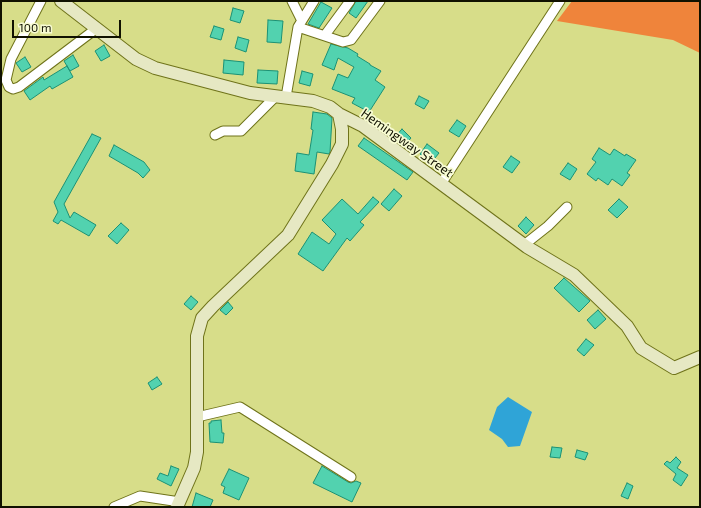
<!DOCTYPE html>
<style>
body{margin:0}
#map{position:relative;width:701px;height:508px;overflow:hidden;background:#d7dd89;font-family:"Exo 2",sans-serif}
canvas{display:block}
.frame{position:absolute;inset:0;border:2px solid #101100;pointer-events:none}
.scale{position:absolute;left:12px;top:20px;width:109px;height:18px;box-sizing:border-box;border:2px solid #101100;border-top:0;padding-left:5px;font-size:12px;line-height:14px;white-space:nowrap;color:#101100;-webkit-text-stroke:3px #f7fbd2;paint-order:stroke}
</style>
<div id="map">
<canvas width="701" height="508"></canvas>
<div class="frame"></div>
<div class="scale">100 m</div>
</div>
<script>
const g = document.querySelector('canvas').getContext('2d');
g.lineJoin = 'round';
function paint(path, color) { g.fillStyle = color; g.fill(path, 'evenodd'); }
const shape = rows => new Path2D(rows.map(r => 'M' + r).join(''));
function strokePath(path, color, width, dash) { g.strokeStyle = color; g.lineWidth = width; g.lineCap = dash ? 'butt' : 'round'; g.setLineDash(dash || []); g.stroke(path); }
function drawText(font, color, halo, rows, align = 'center') {
  g.font = font + ' "Exo 2",sans-serif'; g.lineWidth = 3.5; g.setLineDash([]); g.textBaseline = 'middle'; g.strokeStyle = halo; g.fillStyle = color; for (const [text, x, y, turn = 0] of rows) {
    g.save(); g.translate(x, y); g.rotate((+turn || 0) * Math.PI / 180); g.textAlign = isNaN(turn) ? turn : align; if (halo) g.strokeText(text, 0, 0); g.fillText(text, 0, 0); g.restore();
  }
}
const green = shape([
 [572,1,700,1,700,53,673,40,557,21]
]);
const water = shape([
 [508,397,532,412,520,446,508,447,502,439,489,430,497,407]
]);
const building = shape([
 [356,1,368,1,356,18,349,13,356,1],
 [321,2,332,8,319,28,308,24,321,2],
 [233,8,244,11,240,23,230,20,233,8],
 [268,20,283,21,281,43,267,42,268,20],
 [214,26,224,29,221,40,210,37,214,26],
 [238,37,249,40,246,52,235,48,238,37],
 [331,44,348,48,358,54,357,56,370,64,370,65,381,71,375,80,385,87,369,112,352,103,355,98,332,89,338,74,348,78,354,67,338,58,334,70,322,65,331,44],
 [104,45,110,56,101,61,95,51,104,45],
 [73,55,79,66,70,71,64,61,73,55],
 [25,57,31,67,22,72,16,63,25,57],
 [224,60,244,62,243,75,223,73,224,60],
 [67,66,73,77,52,89,50,86,30,100,24,91,43,77,44,80,67,66],
 [258,70,278,71,277,84,257,83,258,70],
 [302,71,313,74,310,86,299,83,302,71],
 [419,96,429,101,424,109,415,104,419,96],
 [313,112,327,114,332,118,330,152,329,154,317,152,314,174,295,171,297,153,309,155,313,130,311,129,313,112],
 [457,120,466,126,459,137,449,131,457,120],
 [402,129,411,138,403,147,394,138,402,129],
 [92,134,101,138,64,204,70,218,74,212,96,225,89,236,61,220,58,224,53,221,58,212,54,202,92,134],
 [364,138,413,172,407,180,358,146,364,138],
 [427,144,439,153,431,163,420,154,427,144],
 [114,145,144,162,150,170,143,178,138,173,109,156,114,145],
 [599,148,610,155,614,149,625,156,626,154,636,160,627,173,630,175,622,186,612,179,608,185,598,178,596,181,587,174,596,162,592,159,599,148],
 [511,156,520,162,512,173,503,167,511,156],
 [568,163,577,169,570,180,560,174,568,163],
 [394,189,402,196,389,211,381,204,394,189],
 [373,197,379,202,360,222,364,225,350,241,347,238,323,271,298,254,312,232,329,244,336,234,322,220,342,199,358,214,373,197],
 [619,199,628,207,617,218,608,210,619,199],
 [526,217,534,225,526,234,518,226,526,217],
 [121,223,129,230,117,244,108,236,121,223],
 [564,278,590,301,579,312,554,288,564,278],
 [191,296,198,302,191,310,184,304,191,296],
 [228,302,233,308,226,315,220,310,228,302],
 [598,310,606,319,595,329,587,320,598,310],
 [586,339,594,345,584,356,577,350,586,339],
 [157,377,162,384,152,390,148,383,157,377],
 [221,420,222,433,224,433,223,443,210,442,209,423,211,423,211,421,221,420],
 [552,447,562,448,560,458,550,457,552,447],
 [577,450,588,453,585,460,575,457,577,450],
 [676,457,681,462,677,468,688,475,681,486,673,480,676,474,664,464,667,461,670,463,676,457],
 [171,466,179,469,171,486,157,479,160,473,168,476,171,466],
 [322,466,348,482,351,483,356,481,361,483,352,502,313,483,322,466],
 [229,469,249,478,239,500,223,493,225,487,221,485,229,469],
 [627,483,633,486,628,499,621,496,627,483],
 [196,493,213,500,210,507,192,507,196,493]
]);
const street = shape([
 [41,1,11,59,6,80,9,87,13,89,19,87,97,28],
 [292,1,301,19],
 [298,27,343,42,351,40,380,1],
 [325,35,350,1],
 [286,97,298,27,314,1],
 [215,135,223,131,241,131,276,96],
 [441,184,560,1],
 [524,245,548,226,567,207],
 [197,417,240,407,351,477],
 [114,507,140,496,180,502]
]);
const secondary = shape([
 [61,1,136,59,155,68,250,93,313,101,330,107,339,114,363,126,527,247,574,275,627,326,641,348,674,368,700,357],
 [177,507,194,468,197,452,197,336,202,318,213,306,288,235,332,164,342,144,342,129,339,114]
]);
const streetNames = [
 ["Hemingway Street",407,143,35]
];
paint(green, '#ef843b');
paint(water, '#2fa4d7');
paint(building, '#52d2af');
strokePath(building, '#1b9175', 1);
strokePath(street, '#6f731a', 11);
strokePath(secondary, '#6f731a', 14);
strokePath(street, '#fff', 9);
strokePath(secondary, '#e6e8c3', 12);
drawText('13px', '#101100', '#f7fbd2', streetNames);
</script>
